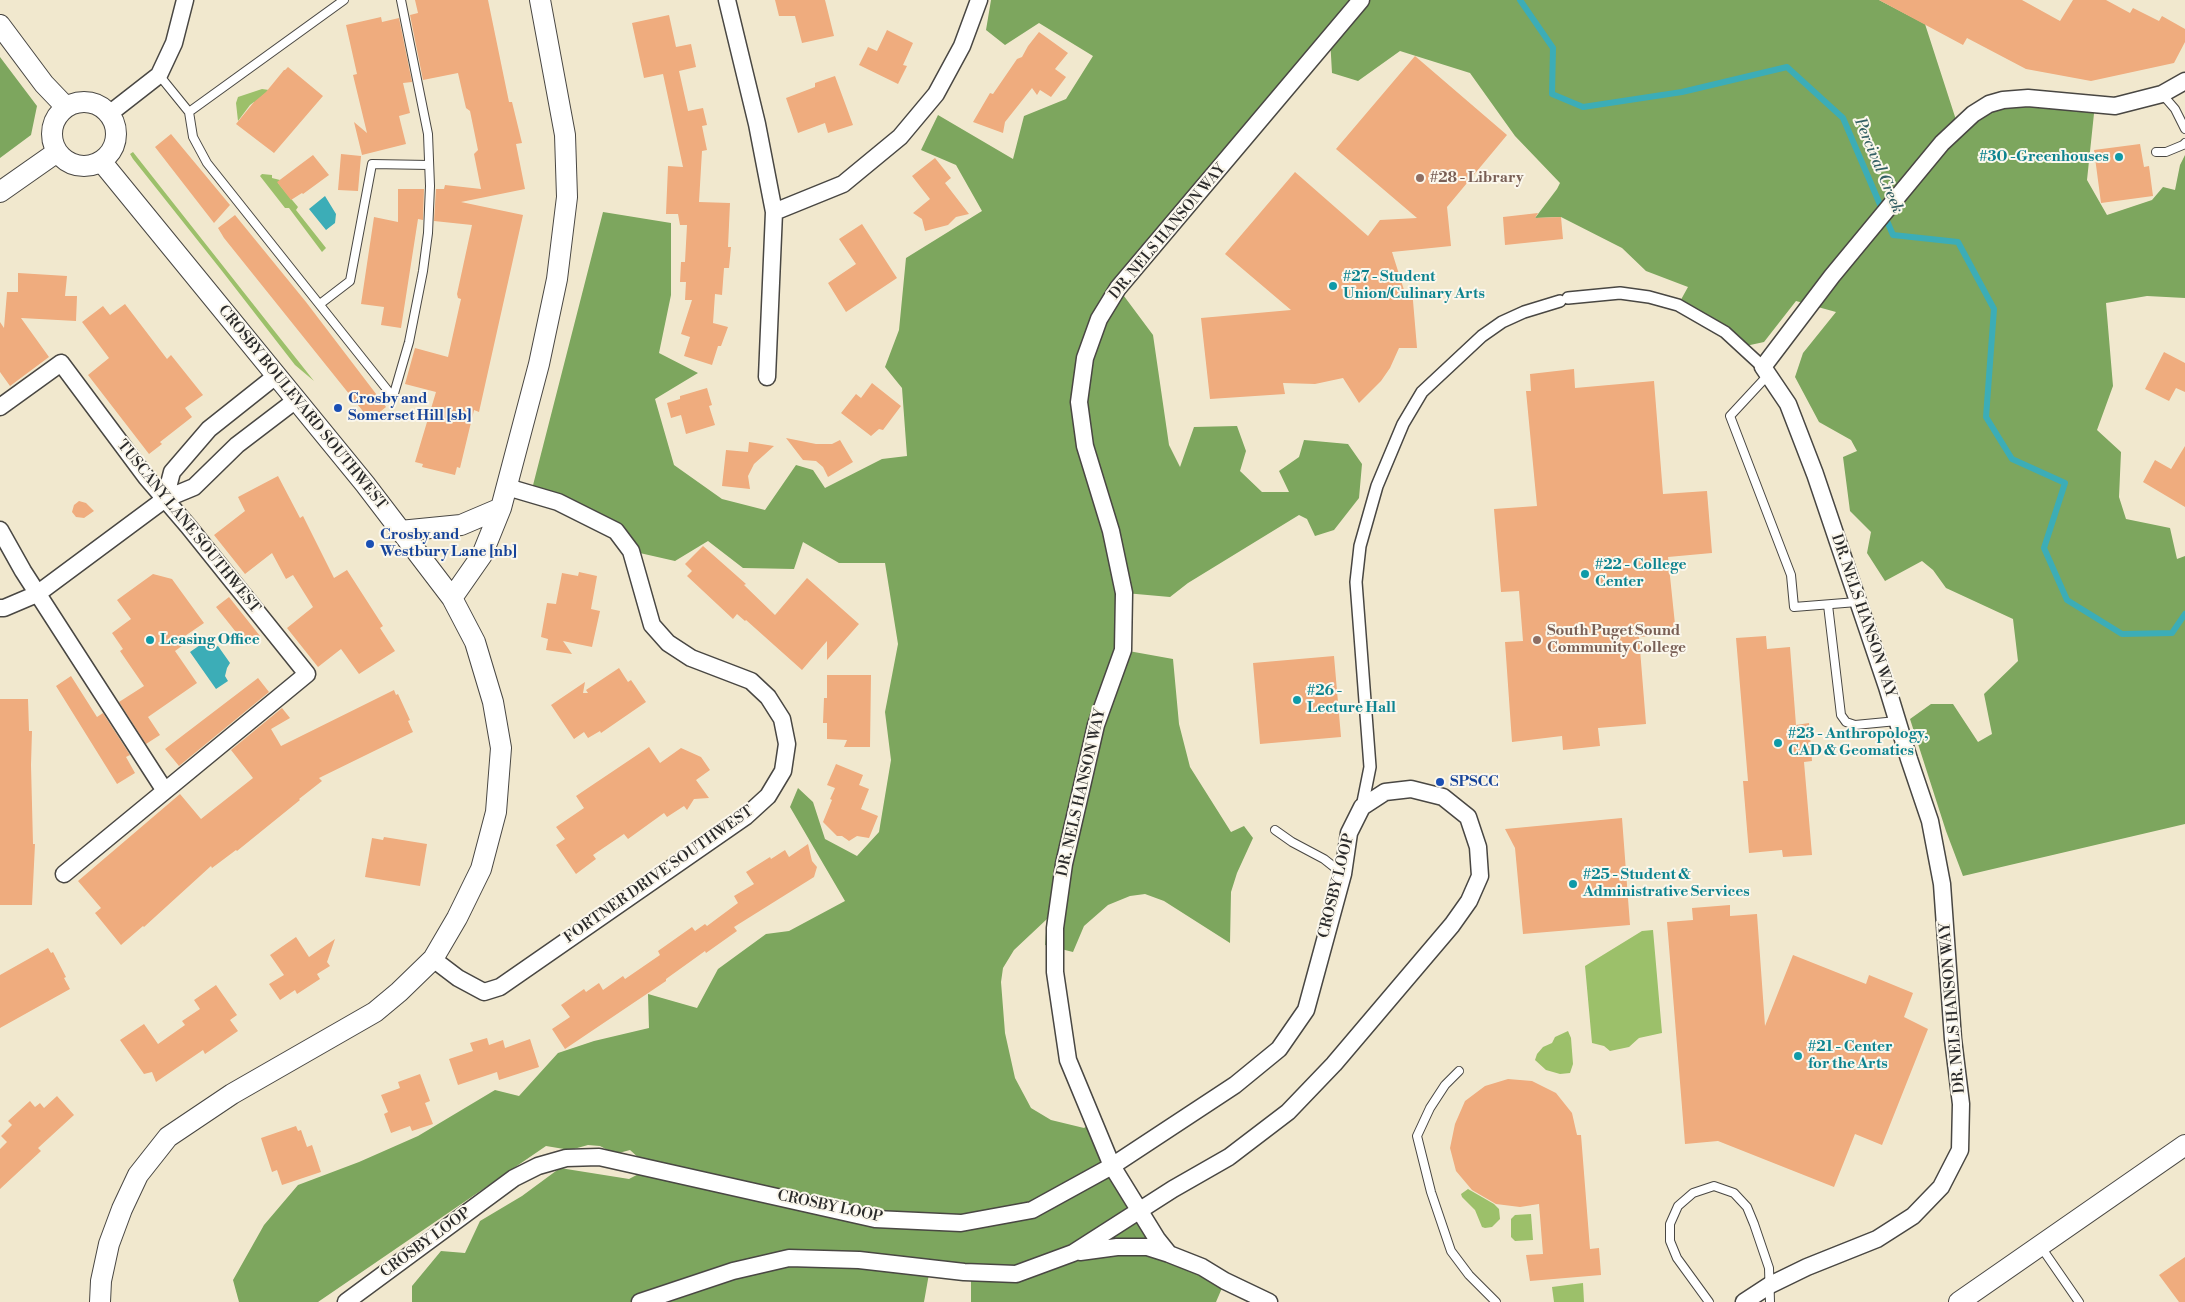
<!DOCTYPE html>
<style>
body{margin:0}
canvas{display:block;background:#f1e8ce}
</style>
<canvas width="2185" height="1302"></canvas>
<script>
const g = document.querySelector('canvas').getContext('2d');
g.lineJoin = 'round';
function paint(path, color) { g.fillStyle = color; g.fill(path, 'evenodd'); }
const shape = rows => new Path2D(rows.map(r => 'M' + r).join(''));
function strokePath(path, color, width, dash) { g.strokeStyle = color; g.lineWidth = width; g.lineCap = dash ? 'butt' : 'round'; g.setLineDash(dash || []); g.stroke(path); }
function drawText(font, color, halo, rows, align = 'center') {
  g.font = font + ' "Libre Bodoni",serif'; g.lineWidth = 4; g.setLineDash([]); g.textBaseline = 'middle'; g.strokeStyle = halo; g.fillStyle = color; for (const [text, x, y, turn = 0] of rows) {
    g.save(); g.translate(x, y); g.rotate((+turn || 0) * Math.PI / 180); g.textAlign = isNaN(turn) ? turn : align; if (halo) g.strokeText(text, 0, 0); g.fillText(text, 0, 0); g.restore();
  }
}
const green = shape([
 [262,89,269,90,258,100,257,105,254,102,250,105,238,121,236,103,238,97],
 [133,152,272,328,314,381,295,365,222,271,133,159,130,154],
 [262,174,272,175,272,178,280,180,278,183,298,207,296,210,326,248,322,252,289,208,285,208,260,176],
 [1653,930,1662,1033,1639,1038,1629,1047,1610,1051,1604,1046,1592,1043,1585,966,1642,931],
 [1568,1031,1571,1038,1573,1064,1570,1073,1560,1074,1546,1070,1535,1060,1537,1054,1543,1047,1552,1043,1555,1037],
 [1468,1189,1494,1204,1499,1209,1500,1219,1492,1227,1485,1228,1482,1227,1475,1210,1462,1197,1461,1194],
 [1531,1214,1533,1240,1515,1241,1511,1237,1511,1219,1515,1215],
 [1583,1283,1584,1302,1554,1302,1552,1287]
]);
const forest = shape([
 [991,0,1879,0,1925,24,1958,126,1989,104,2095,104,2087,180,2107,215,2152,200,2163,187,2175,190,2180,165,2185,155,2185,298,2147,296,2106,303,2113,386,2097,430,2121,452,2119,497,2126,519,2170,528,2177,559,2185,556,2185,824,1963,876,1946,831,1910,719,1931,704,1953,704,1978,742,1992,734,1984,694,2018,661,2013,619,1946,588,1933,570,1922,561,1885,581,1867,553,1871,532,1850,511,1843,457,1857,451,1851,440,1819,422,1795,377,1803,353,1836,312,1796,301,1764,342,1741,347,1678,305,1688,287,1646,271,1622,248,1561,217,1535,218,1557,189,1560,183,1515,136,1470,73,1400,51,1358,81,1332,73,1330,38,1118,288,1153,335,1169,445,1180,467,1194,427,1237,426,1246,451,1240,471,1262,492,1289,492,1279,471,1299,457,1304,440,1348,444,1362,464,1359,498,1334,530,1315,536,1307,519,1299,515,1188,583,1170,597,1125,593,1123,650,1173,659,1179,724,1190,767,1231,832,1244,826,1253,838,1237,873,1231,892,1230,943,1164,901,1145,894,1130,896,1108,905,1084,926,1073,952,1045,945,1047,919,1014,950,1003,968,1001,982,1005,1033,1015,1078,1031,1108,1051,1120,1084,1128,1093,1122,1157,1239,1225,1281,1216,1302,971,1302,971,1273,930,1268,924,1302,412,1302,412,1286,441,1251,465,1253,480,1221,522,1196,560,1168,629,1179,650,1168,630,1150,615,1154,600,1146,588,1145,570,1150,546,1146,318,1302,239,1302,233,1280,264,1225,298,1185,359,1162,418,1136,495,1090,519,1096,558,1053,594,1041,649,1028,648,994,697,1008,718,969,766,934,789,931,845,901,790,807,798,788,813,802,825,839,857,856,879,832,891,760,885,712,898,644,885,563,839,563,803,542,794,569,743,568,708,541,675,561,631,551,616,531,531,493,603,212,671,223,671,295,659,353,698,373,655,399,674,465,722,499,765,510,796,465,813,470,825,488,882,459,907,456,902,388,885,367,899,330,906,258,982,211,956,165,921,150,938,115,1013,159,1024,116,1066,99,1093,56,1039,23,1005,45,986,30],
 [0,57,37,106,31,135,0,158]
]);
const water = shape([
 [325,196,336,214,335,223,326,230,309,209],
 [200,645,213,648,218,646,230,663,227,668,225,676,228,681,216,689,190,652]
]);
const stream = shape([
 [1520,0,1553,48,1552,94,1583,107,1682,92,1787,67,1843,118,1893,235,1958,242,1994,309,1986,417,2012,459,2065,483,2044,548,2067,600,2122,634,2172,633,2185,614]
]);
const building = shape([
 [415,0,488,0,509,102,512,102,522,143,516,144,525,189,461,202,523,215,479,412,474,410,460,468,457,467,455,475,422,467,423,464,415,462,436,392,405,384,415,348,448,357,461,299,458,298,457,294,472,225,434,221,436,189,444,189,445,185,481,189,474,154,478,150,470,111,466,108,458,73,423,80,410,15,418,13],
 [775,0,825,0,834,36,802,43,795,16,779,16],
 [1879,0,2022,0,2060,21,2073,0,2106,0,2130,13,2133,8,2159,21,2162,16,2185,29,2185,42,2174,63,2091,81,2026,69,1967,38,1963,45],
 [669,15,676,47,691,44,696,67,679,71,688,111,703,108,707,125,702,126,707,150,702,151,699,202,730,203,728,247,731,247,729,268,724,268,722,295,715,294,713,323,728,327,721,346,718,346,712,365,684,356,690,337,681,334,692,300,685,300,686,282,680,282,681,262,685,262,687,225,680,225,678,214,666,214,668,166,683,167,663,74,644,78,632,23],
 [381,17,382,22,399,18,412,82,403,83,410,113,399,116,406,144,362,155,354,122,367,133,353,75,357,74,346,25],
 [887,30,913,43,903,65,907,66,898,84,859,65,868,47,877,51],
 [1039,32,1068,53,1055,69,1066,77,1051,97,1040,90,1037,95,1032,88,1005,122,1003,133,973,122,990,93,993,94,1017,59,1022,57,1028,46],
 [1415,56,1507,135,1447,207,1451,246,1392,252,1404,290,1412,289,1417,348,1399,348,1390,368,1381,381,1359,403,1343,378,1315,384,1283,383,1285,394,1210,399,1201,318,1291,310,1225,254,1295,172,1368,236,1380,220,1417,218,1336,149],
 [288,67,323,96,274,153,236,124,254,102,266,92,284,70,285,70],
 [835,76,853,125,828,133,825,123,798,133,786,98,815,87,815,83],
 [171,134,230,205,214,223,155,147],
 [2140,144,2144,167,2149,166,2153,196,2101,203,2094,150],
 [341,154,361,156,358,191,338,190],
 [313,155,329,175,303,194,302,193,291,200,277,182],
 [935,158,951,178,945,183,969,214,956,217,948,225,925,231,922,219,913,213,930,199,912,176],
 [398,189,424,189,423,220,418,219,401,328,381,325,384,307,361,304,374,217,398,222],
 [1538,213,1535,218,1561,217,1563,239,1505,245,1503,217],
 [235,215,306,302,386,407,370,420,224,238,218,228],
 [862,224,897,278,846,312,828,283,856,264,839,239],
 [18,273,67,276,65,296,77,296,76,321,21,318,49,357,10,386,0,372,0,322,4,328,7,292,18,292],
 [125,304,167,359,171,355,203,395,185,408,192,417,160,442,162,444,149,454,88,375,109,358,82,322,103,306,110,315],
 [2164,352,2185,363,2185,392,2176,388,2169,401,2145,389],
 [1574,369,1575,388,1654,381,1663,494,1707,491,1712,553,1668,557,1676,634,1639,637,1646,724,1598,728,1600,746,1563,750,1562,736,1512,742,1505,642,1523,641,1519,591,1501,592,1494,509,1537,506,1526,391,1531,391,1530,374],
 [872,383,901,406,883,430,879,429,871,436,841,413,856,394,861,398],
 [707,388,712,405,709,406,715,425,686,434,681,415,671,418,667,403,680,399,680,396],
 [786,438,816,444,832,444,840,440,853,462,828,477,823,467,816,461,803,460],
 [749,442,774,446,754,464,748,476,750,489,722,486,726,450,748,452],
 [2185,446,2185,507,2143,482,2155,460,2171,469],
 [278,476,300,518,303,516,334,578,347,570,383,626,380,628,395,651,359,674,341,649,318,667,287,628,313,607,293,575,286,579,272,553,245,574,214,535,245,511,238,497],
 [79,501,86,503,94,511,84,518,76,517,72,512,74,505],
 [703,546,746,584,744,585,775,615,807,578,859,624,827,660,827,641,802,670,746,620,745,621,737,614,733,619,687,576,692,571,685,564],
 [579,572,597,576,591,609,600,611,592,647,563,641,572,654,546,650,548,639,541,637,547,603,556,604,562,573,578,576],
 [153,574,172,579,204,623,182,638,186,643,175,651,197,683,148,717,160,735,146,744,119,702,144,686,120,651,123,649,112,633,131,619,117,600],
 [229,597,260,636,247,646,216,607],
 [1766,636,1767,649,1790,647,1796,725,1809,723,1812,761,1804,762,1812,855,1783,857,1782,850,1749,853,1743,781,1748,781,1736,638],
 [1334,656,1341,737,1260,744,1253,663],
 [619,668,628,682,631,680,646,702,601,733,600,731,588,738,584,732,574,739,551,705,585,682,583,693,588,693,586,690],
 [827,675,871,675,870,747,844,747,847,740,827,739,827,723,823,723,824,698,827,698],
 [71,676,97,717,103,713,130,755,126,757,135,773,117,784,56,686],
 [258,678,269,692,179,766,165,749],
 [394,690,396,695,398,694,410,720,408,721,413,732,319,778,322,781,299,799,300,800,237,851,236,850,212,868,211,866,144,927,143,926,121,945,95,913,101,908,78,881,180,794,201,819,253,778,231,750,282,708,290,718,271,729,281,746],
 [0,699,28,699,29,731,32,731,31,765,33,844,35,844,32,905,0,905],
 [649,747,660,763,681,748,701,757,710,770,696,780,709,798,694,799,687,810,684,806,667,817,664,813,628,839,624,834,593,855,596,859,576,874,556,845,565,839,556,827,584,808,576,796],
 [836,764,863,775,859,785,869,789,861,809,878,816,869,838,857,836,849,841,842,836,837,836,823,822,832,800,830,799,835,788,827,785],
 [1622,818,1630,925,1523,934,1515,848,1505,829],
 [384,837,427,844,420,886,365,877,372,838,383,840],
 [808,844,812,861,817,867,814,877,734,927,737,931,706,953,705,951,666,979,666,981,565,1049,552,1029,570,1017,561,1005,584,989,586,992,599,983,603,990,623,976,625,979,660,955,658,951,692,927,695,931,705,924,707,926,738,903,734,896,754,884,746,872,770,857,771,859,785,850,789,857],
 [1730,905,1730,916,1757,914,1765,1026,1793,955,1866,984,1869,975,1913,993,1904,1017,1928,1029,1882,1145,1855,1134,1834,1187,1718,1141,1685,1144,1667,922,1693,920,1692,908],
 [296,937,309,957,335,939,327,962,330,966,317,974,320,979,297,994,295,990,280,1000,269,984,284,975,270,955],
 [48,948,51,953,53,952,66,977,64,978,70,989,0,1028,0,975],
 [216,985,237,1015,230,1020,238,1031,205,1054,203,1050,156,1082,152,1072,144,1074,120,1040,144,1024,158,1044,185,1025,182,1021,200,1009,194,1000],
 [487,1038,489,1045,503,1040,505,1048,530,1039,539,1067,499,1080,497,1072,458,1085,449,1059,473,1051,470,1043],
 [420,1074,430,1101,425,1103,433,1124,412,1131,410,1126,391,1133,384,1114,388,1112,381,1095,400,1088,398,1082],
 [1508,1079,1532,1081,1556,1093,1572,1113,1577,1135,1581,1135,1590,1249,1599,1248,1601,1275,1530,1281,1526,1255,1543,1254,1539,1204,1520,1207,1496,1204,1472,1190,1456,1171,1450,1148,1455,1124,1465,1101,1485,1086],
 [57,1096,74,1115,38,1148,41,1151,0,1189,0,1149,7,1142,1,1136,12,1125,8,1121,30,1101,35,1107,40,1103,44,1108],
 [296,1126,298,1131,301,1130,307,1147,312,1145,321,1172,282,1185,277,1170,272,1172,261,1138],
 [2185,1257,2185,1302,2179,1302,2159,1275]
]);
const service = shape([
 [159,75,189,112,193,137,207,163,393,397,409,342,423,271,428,233,430,186,428,134,401,0],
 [2162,94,2175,109,2185,129],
 [189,112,344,0],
 [2156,152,2166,152,2183,145,2185,143],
 [320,304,350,281,372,164,429,165],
 [1769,374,1730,416,1791,575,1794,607,1857,602],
 [1828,605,1841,715,1846,722,1855,725,1897,721],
 [1275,830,1292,842,1324,859,1343,874],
 [1459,1071,1445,1085,1430,1108,1417,1136,1431,1192,1451,1251,1469,1275,1496,1302],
 [2041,1247,2079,1302],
 [1709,1302,1677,1258,1670,1241,1670,1224,1678,1206,1693,1193,1714,1186,1734,1193,1747,1207,1754,1224,1769,1268,1770,1302]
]);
const pedestrian = shape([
 [1568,298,1620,293,1649,297,1678,305,1725,332,1763,367],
 [1362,807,1370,767,1356,582,1360,546,1377,486,1403,424,1422,392,1482,336,1502,322,1524,312,1560,301]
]);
const minor = shape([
 [727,0,757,124,774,212,767,377],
 [109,114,159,75,174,43,185,0],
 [774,212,843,184,900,137,936,94,962,46,979,0],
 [0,407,61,363,146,477,188,526,307,674,64,874],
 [165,499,172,472,209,429,277,375],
 [0,530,23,571,165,791],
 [0,608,4,608,37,594,165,499,194,487,237,445,296,400],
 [433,959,458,978,484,992,500,987,745,817,768,796,783,771,787,744,782,719,768,697,751,681,691,658,668,643,652,625,631,551,616,531,558,502,507,487],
 [1080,1252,1117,1247,1147,1247,1169,1254],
 [346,1302,514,1178,538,1166,566,1158,599,1157,875,1219,961,1223,1032,1210,1112,1166,1235,1085,1279,1049,1306,1010,1343,874,1349,833,1362,807,1385,792,1411,789,1443,797,1468,817,1478,847,1480,876,1469,901,1452,925,1334,1064,1288,1112,1229,1157,1173,1189,1073,1253,1016,1274,964,1272,859,1260,789,1258,733,1271,640,1302],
 [1269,1302,1225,1281,1202,1267,1169,1254,1157,1239,1112,1166,1068,1060,1055,972,1055,928,1064,864,1096,725,1123,650,1124,593,1111,531,1085,446,1079,402,1085,358,1099,319,1118,288,1361,0],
 [1744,1302,1770,1285,1807,1267,1877,1239,1913,1216,1941,1187,1960,1150,1961,1104,1953,1039,1942,884,1930,821,1909,759,1887,687,1815,474,1788,404,1763,367,1832,276,1942,143,1973,114,1989,104,2003,100,2028,98,2115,106,2162,94,2185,81]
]);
const tertiary = shape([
 [0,25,44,84,66,107],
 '52 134a32 32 0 1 1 64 0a32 32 0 1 1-64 0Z',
 [0,192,57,152],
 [400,531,461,525,501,508],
 [452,598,482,555,501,508,539,364,557,279,567,197,565,135,540,0],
 [100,1302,101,1281,109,1244,122,1209,138,1175,168,1137,232,1094,375,1012,399,992,433,959,457,918,481,869,496,812,501,748,493,702,475,642,452,598,365,484,101,161],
 [1959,1302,2185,1145]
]);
const markers = [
 [2119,157,5,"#0f9aa8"],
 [1420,178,5,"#8d6e63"],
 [1333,286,5,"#0f9aa8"],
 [338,408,5,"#1a4fb4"],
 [370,544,5,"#1a4fb4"],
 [1585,574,5,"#0f9aa8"],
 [150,640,5,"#0f9aa8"],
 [1537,640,5,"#8d6e63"],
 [1297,700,5,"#0f9aa8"],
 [1778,743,5,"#0f9aa8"],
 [1440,782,5,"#1a4fb4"],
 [1573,884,5,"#0f9aa8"],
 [1798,1056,5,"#0f9aa8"]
];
const cultureNames = [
 ["#30 -Greenhouses",2109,157,"right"],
 ["#27 - Student",1343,277],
 ["Union/Culinary Arts",1343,294],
 ["#22 - College",1595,565],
 ["Center",1595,582],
 ["Leasing Office",160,640],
 ["#26 -",1307,691],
 ["Lecture Hall",1307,708],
 ["#23 - Anthropology,",1788,734],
 ["CAD & Geomatics",1788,751],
 ["#25 - Student &",1583,875],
 ["Administrative Services",1583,892],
 ["#21 - Center",1808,1047],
 ["for the Arts",1808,1064]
];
const educationNames = [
 ["#28 - Library",1430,178],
 ["South Puget Sound",1547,631],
 ["Community College",1547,648]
];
const streetNames = [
 ["DR. NELS HANSON WAY",1168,232,-50],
 ["CROSBY BOULEVARD SOUTHWEST",302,408,51],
 ["TUSCANY LANE SOUTHWEST",188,527,51],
 ["DR. NELS HANSON WAY",1863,616,71],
 ["DR. NELS HANSON WAY",1082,793,-77],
 ["FORTNER DRIVE SOUTHWEST",659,875,-35],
 ["CROSBY LOOP",1337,886,-76],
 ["DR. NELS HANSON WAY",1953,1008,-95],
 ["CROSBY LOOP",830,1207,12],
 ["CROSBY LOOP",426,1243,-36]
];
const transitNames = [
 ["Crosby and",348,399],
 ["Somerset Hill [sb]",348,416],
 ["Crosby and",380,535],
 ["Westbury Lane [nb]",380,552],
 ["SPSCC",1450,782]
];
const waterNames = [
 ["Percival Creek",1878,166,67]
];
paint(green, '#9cc06a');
paint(forest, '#7da65e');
paint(water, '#3cadb7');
strokePath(stream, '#3cadb7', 6);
paint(building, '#efac7e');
strokePath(service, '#494743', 10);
strokePath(pedestrian, '#494743', 14);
strokePath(minor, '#494743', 19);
strokePath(tertiary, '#494743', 22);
strokePath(service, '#fff', 8);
strokePath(pedestrian, '#fff', 11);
strokePath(minor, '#fff', 16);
strokePath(tertiary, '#fff', 20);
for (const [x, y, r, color] of markers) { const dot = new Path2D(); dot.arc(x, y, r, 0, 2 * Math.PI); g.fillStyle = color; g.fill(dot); strokePath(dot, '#fbf7ec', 2); }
drawText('bold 15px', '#0d838f', '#fbf7ec', cultureNames, 'left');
drawText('bold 15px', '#785e54', '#fbf7ec', educationNames, 'left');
drawText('15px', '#2b2b2b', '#fbf7ec', streetNames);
drawText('bold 15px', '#164399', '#fbf7ec', transitNames, 'left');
drawText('italic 16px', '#325f63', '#fbf7ec', waterNames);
</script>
